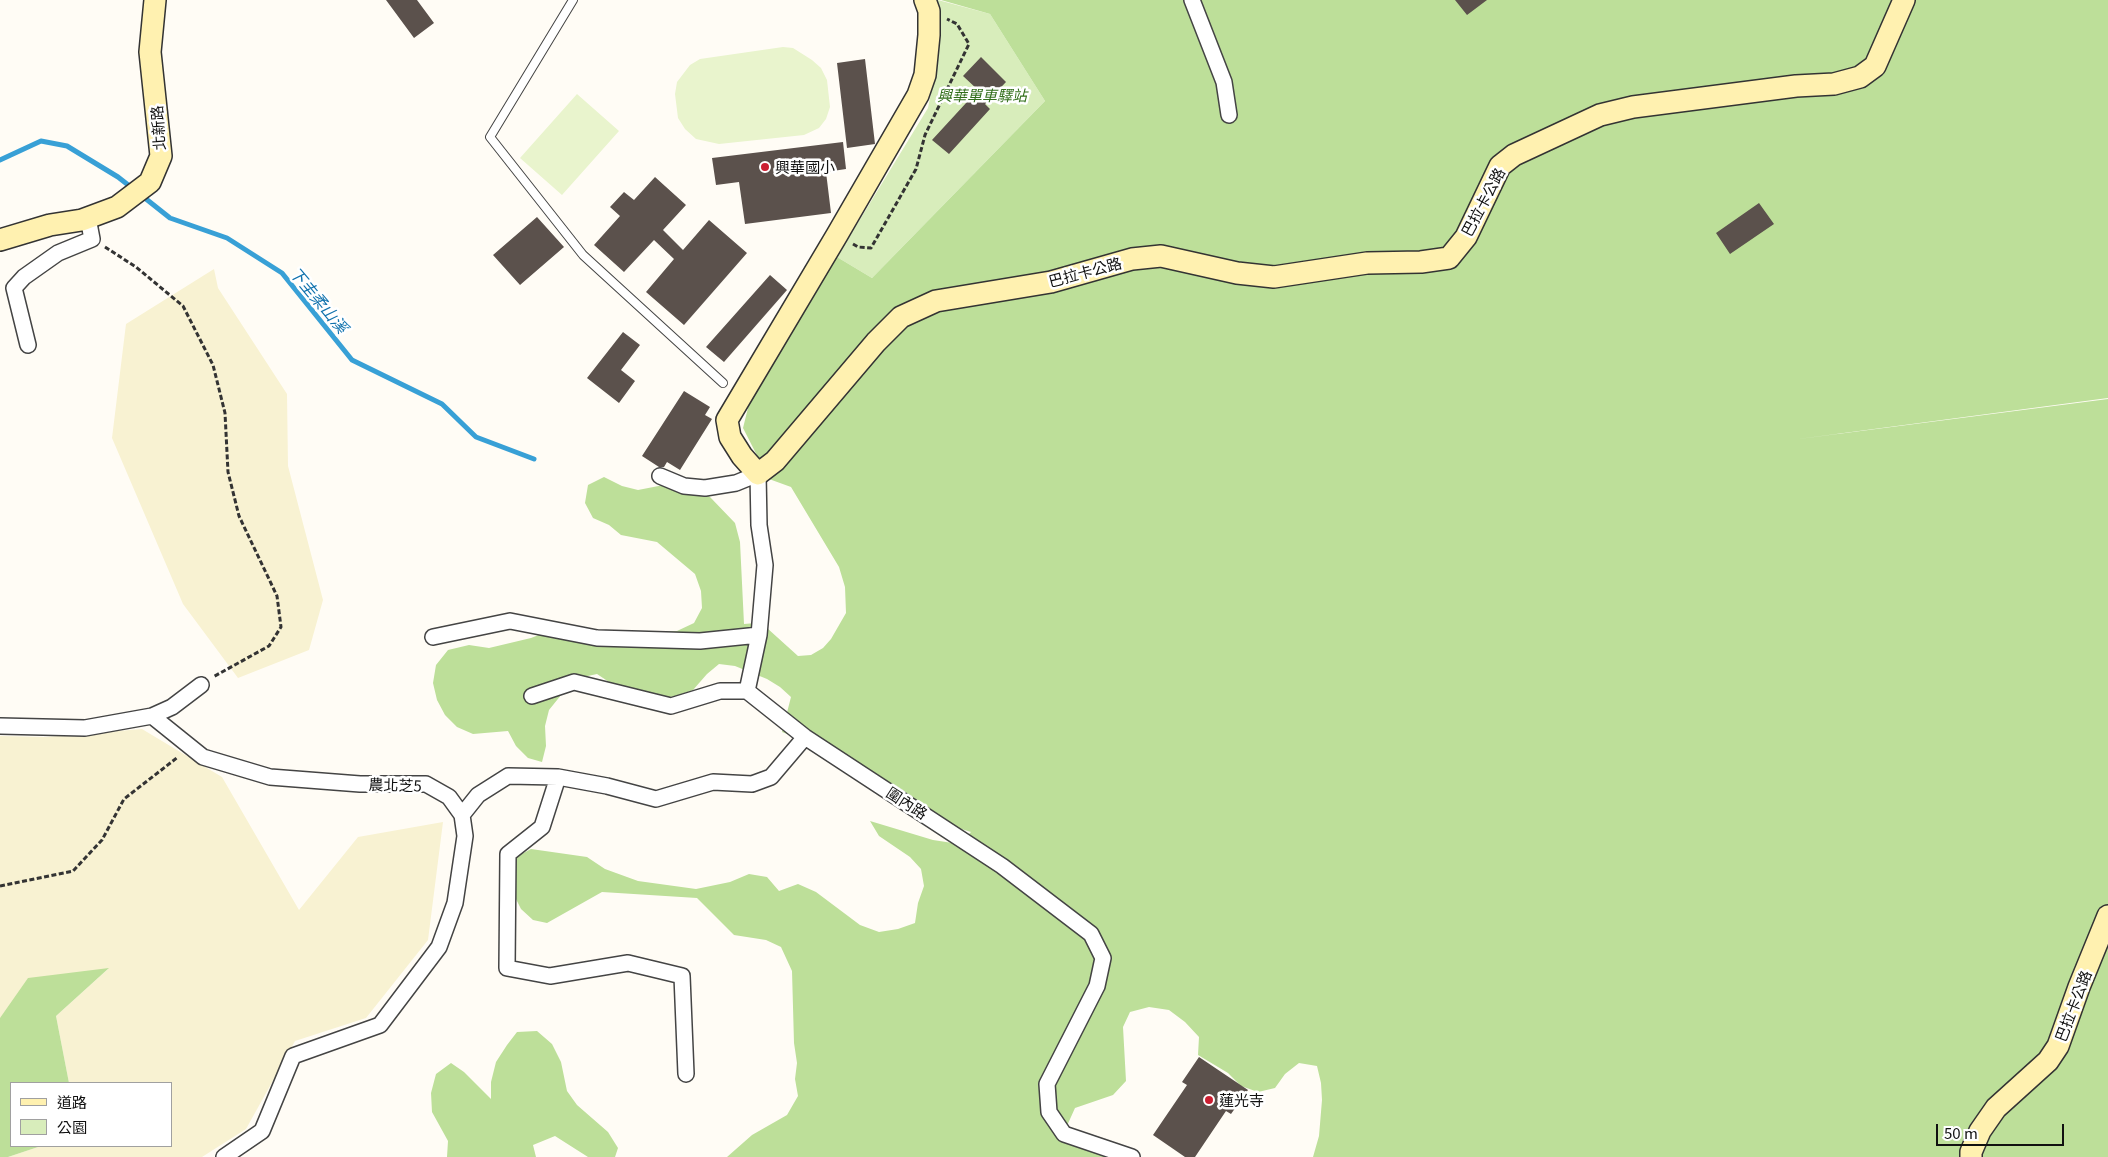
<!DOCTYPE html>
<meta charset="utf-8">
<style>
body{margin:0}
#map{position:relative;width:2108px;height:1157px;overflow:hidden;background:#fffcf5;font-family:Georgia,"Noto Sans TC",serif}
canvas{display:block}
.legend{position:absolute;left:10px;top:1082px;width:162px;height:65px;box-sizing:border-box;background:#fff;border:1px solid #a0a0a0;margin:0;padding:6px 9px;list-style:none;font-size:15px;color:#111}
.legend li{display:flex;align-items:center;gap:10px;height:25px}
.legend b{width:25px;border:1px solid #a0a0a0}
.scale{position:absolute;left:1936px;top:1124px;width:128px;height:22px;box-sizing:border-box;border:2px solid #111;border-top:0;padding-left:6px;font-size:15px;line-height:18px;white-space:nowrap;color:#111;-webkit-text-stroke:4px #fff;paint-order:stroke}
</style>
<div id="map">
<canvas width="2108" height="1157"></canvas>
<ul class="legend">
<li><b style="height:6px;background:#fff1b0"></b>道路</li>
<li><b style="height:14px;background:#d8edbb"></b>公園</li>
</ul>
<div class="scale">50 m</div>
</div>
<script>
const g = document.querySelector('canvas').getContext('2d');
g.lineJoin = 'round';
function paint(path, color) { g.fillStyle = color; g.fill(path, 'evenodd'); }
const shape = rows => new Path2D(rows.map(r => 'M' + r).join(''));
function strokePath(path, color, width, dash) { g.strokeStyle = color; g.lineWidth = width; g.lineCap = dash ? 'butt' : 'round'; g.setLineDash(dash || []); g.stroke(path); }
function drawText(font, color, halo, rows, align = 'center') {
  g.font = font + ' Georgia,"Noto Sans TC",serif'; g.lineWidth = 5; g.setLineDash([]); g.textBaseline = 'middle'; g.strokeStyle = halo; g.fillStyle = color; for (const [text, x, y, turn = 0] of rows) {
    g.save(); g.translate(x, y); g.rotate((+turn || 0) * Math.PI / 180); g.textAlign = isNaN(turn) ? turn : align; if (halo) g.strokeText(text, 0, 0); g.fillText(text, 0, 0); g.restore();
  }
}
const farmland = shape([
 [214,269,218,288,287,394,288,466,323,600,309,650,238,678,183,604,112,438,126,324],
 [142,729,222,777,299,910,358,837,443,822,428,940,366,1018,295,1041,246,1129,202,1157,8,1157,41,1146,171,1146,171,1083,69,1083,56,1016,108,969,0,1018,0,736,45,737]
]);
const green = shape([
 [938,0,990,14,1045,101,872,278,837,257,928,108,937,62]
]);
const forest = shape([
 [941,0,2108,0,2108,398,1791,440,2108,399,2108,1157,1313,1157,1319,1136,1322,1100,1321,1083,1317,1066,1299,1063,1285,1074,1275,1088,1258,1092,1241,1086,1228,1073,1198,1055,1199,1037,1185,1022,1169,1010,1149,1007,1130,1012,1123,1027,1126,1081,1113,1095,1075,1108,1066,1128,1112,1157,727,1157,752,1135,787,1115,798,1096,795,1079,797,1063,794,1043,792,971,781,947,766,940,734,935,697,898,602,892,547,923,533,920,521,909,514,895,514,858,531,849,587,857,605,869,638,881,696,889,730,882,749,874,767,877,779,891,798,884,816,892,860,925,879,932,898,929,915,923,918,903,924,886,921,869,910,857,879,836,870,821,933,840,959,844,971,832,955,827,829,743,797,738,782,732,791,697,780,687,767,679,735,666,719,664,707,674,693,690,676,696,657,699,621,690,597,674,574,679,549,710,545,726,546,746,542,762,528,758,516,746,508,731,473,734,457,727,445,715,437,700,433,683,436,665,448,650,469,645,489,648,531,638,549,631,619,647,638,643,654,632,677,631,694,623,702,608,701,591,695,574,657,542,621,535,609,525,593,518,585,503,588,485,604,477,622,486,638,490,674,483,692,486,710,497,735,523,740,542,744,624,756,623,767,628,798,656,811,655,823,648,831,639,846,613,845,587,839,567,791,487,769,479,743,428,750,400,837,257,872,278,1045,101,990,14],
 [109,968,56,1016,69,1083,11,1083,11,1146,41,1146,8,1157,0,1157,0,1018,28,978],
 [537,1031,552,1044,561,1062,567,1091,577,1105,608,1132,618,1148,615,1157,588,1157,555,1136,533,1145,536,1157,447,1157,448,1141,432,1112,431,1093,436,1074,451,1063,464,1072,491,1099,491,1082,496,1062,507,1045,517,1032]
]);
const pitch = shape([
 [783,47,793,48,812,60,821,68,827,80,830,107,826,119,819,128,804,135,719,144,696,139,685,129,678,118,675,94,677,82,690,65,700,59],
 [577,94,619,131,562,195,520,158]
]);
const stream = shape([
 [0,160,41,141,67,146,118,177,132,188],
 [141,195,170,218,227,238,282,273,352,360,442,404,476,437,534,459]
]);
const building = shape([
 [386,0,417,0,434,23,414,38],
 [1455,0,1487,0,1467,15],
 [981,57,1006,82,985,104,990,109,949,154,932,140,978,90,963,76],
 [865,59,875,144,847,148,837,63],
 [843,142,846,169,826,172,831,213,745,224,739,182,716,185,712,158],
 [655,177,686,205,663,230,683,250,709,220,747,253,684,325,646,292,674,259,654,240,624,272,594,245,620,216,610,207,624,192,634,200],
 [1759,203,1774,224,1730,254,1716,233],
 [537,217,564,247,520,285,493,255],
 [770,275,787,290,724,362,706,347],
 [623,332,640,345,621,370,635,381,619,403,587,378],
 [684,391,710,407,705,415,712,419,680,470,667,462,664,467,659,467,642,456],
 [1199,1057,1248,1090,1231,1114,1226,1111,1195,1157,1185,1157,1153,1135,1187,1085,1182,1082]
]);
const path = shape([
 [853,244,858,247,871,248,916,169,925,135,969,44,957,24,947,19],
 [105,247,136,267,183,306,213,365,225,413,228,472,239,516,277,596,281,627,269,646,213,677],
 [0,886,73,871,102,840,124,799,178,757]
]);
const lane = shape([
 [573,0,490,137,583,255,723,383]
]);
const street = shape([
 [1192,0,1224,82,1229,115],
 [28,345,14,288,24,277,58,253,92,239,88,218],
 [660,476,684,486,705,488,736,483,758,474,759,525,765,565,759,635,747,691,805,737,1002,866,1091,934,1103,958,1097,986,1047,1084,1049,1112,1064,1134,1132,1157],
 [433,637,510,621,597,638,700,641,759,635],
 [532,696,574,682,671,706,720,691,747,691],
 [152,716,203,757,270,777,360,784,426,784,449,797,462,815,465,836,455,903,439,947,380,1025,293,1056,262,1131,224,1157],
 [0,726,85,728,152,716,172,707,201,685],
 [558,777,542,827,508,854,507,968,550,976,628,963,682,976,686,1074],
 [462,815,478,795,508,776,558,777,607,786,656,799,713,782,752,784,771,777,805,737]
]);
const secondary = shape([
 [925,0,929,11,929,35,925,75,918,95,837,235,727,420,730,437,742,456,758,474,775,461,876,342,901,317,936,301,1051,282,1132,259,1161,256,1237,273,1274,277,1367,263,1421,262,1449,258,1466,237,1500,166,1514,155,1600,115,1633,107,1796,86,1834,84,1860,77,1875,66,1904,0],
 [0,240,50,225,82,220,117,207,150,182,161,156,150,52,155,0],
 [1971,1157,1971,1152,1980,1131,1996,1108,2048,1061,2058,1046,2079,987,2108,916]
]);
const markers = [
 [765,167,5,"#cb1e31"],
 [1209,1100,5,"#cb1e31"]
];
const parkNames = [
 ["興華單車驛站",982,95]
];
const streetNames = [
 ["北新路",158,128,-94],
 ["巴拉卡公路",1483,202,-62],
 ["巴拉卡公路",1085,272,-15],
 ["農北芝5",395,785,2],
 ["圍內路",907,803,33],
 ["巴拉卡公路",2073,1006,-69]
];
const poiNames = [
 ["興華國小",775,167],
 ["蓮光寺",1219,1100]
];
const waterNames = [
 ["下圭柔山溪",319,300,50]
];
paint(farmland, '#f8f2d2');
paint(green, '#d8edbb');
paint(forest, '#bddf99');
paint(pitch, '#e9f4cd');
strokePath(stream, '#38a0d6', 5);
paint(building, '#5b514c');
strokePath(lane, '#444', 10);
strokePath(street, '#444', 18);
strokePath(secondary, '#333', 24);
strokePath(path, '#333', 3, [5, 2.5]);
strokePath(lane, '#fff', 8);
strokePath(street, '#fff', 15);
strokePath(secondary, '#fff1b0', 21);
for (const [x, y, r, color] of markers) { const dot = new Path2D(); dot.arc(x, y, r, 0, 2 * Math.PI); g.fillStyle = color; g.fill(dot); strokePath(dot, '#fff', 2); }
drawText('italic 15px', '#326f1b', '#fff', parkNames);
drawText('15px', '#111', '#fff', streetNames);
drawText('15px', '#111', '#fff', poiNames, 'left');
drawText('italic 16px', '#1072ad', '#fff', waterNames);
</script>
